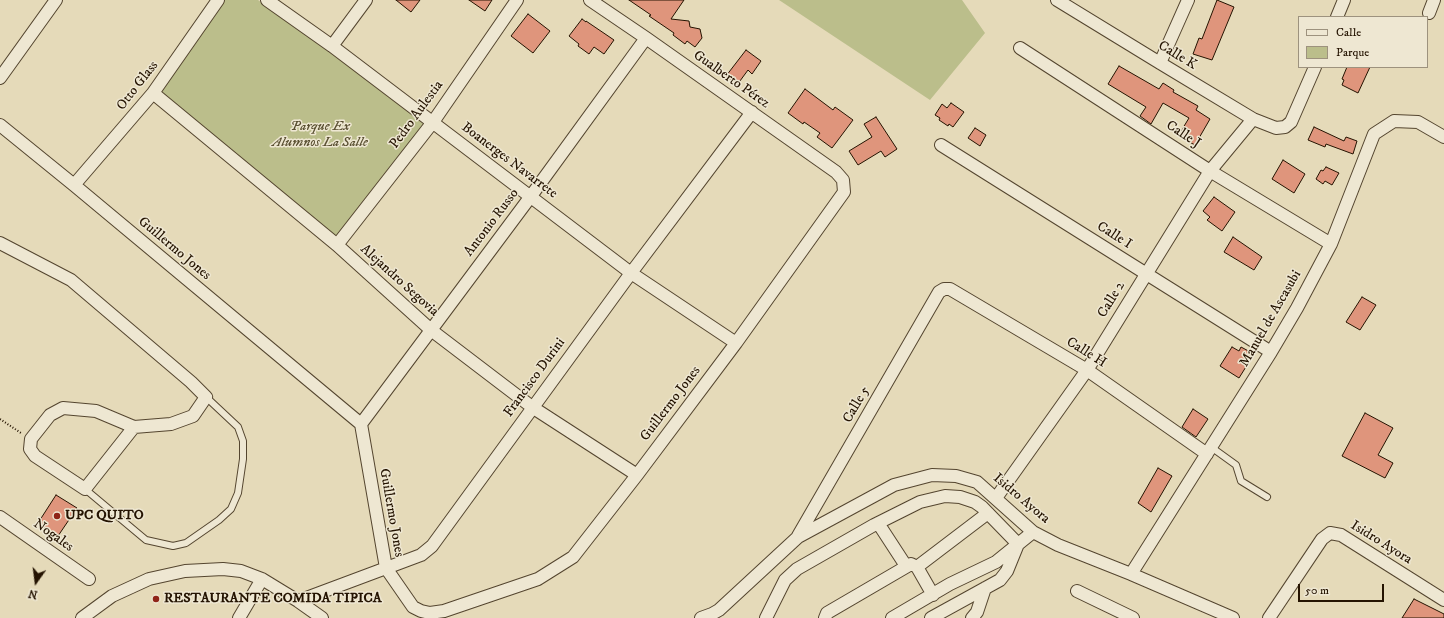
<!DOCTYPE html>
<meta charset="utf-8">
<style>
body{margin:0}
#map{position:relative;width:1444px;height:618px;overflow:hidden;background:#e5dab9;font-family:"IM FELL DW Pica",serif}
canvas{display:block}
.legend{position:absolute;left:1298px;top:16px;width:130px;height:52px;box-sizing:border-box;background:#eee7d2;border:1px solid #9d927e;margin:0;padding:5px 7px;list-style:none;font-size:12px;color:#241301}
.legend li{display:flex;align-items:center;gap:8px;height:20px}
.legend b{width:20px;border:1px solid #9d927e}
.north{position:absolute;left:16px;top:562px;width:40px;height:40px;-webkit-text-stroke:3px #eee7d2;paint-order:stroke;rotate:194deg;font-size:11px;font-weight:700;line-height:16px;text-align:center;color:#241301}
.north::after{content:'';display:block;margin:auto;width:14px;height:18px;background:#241301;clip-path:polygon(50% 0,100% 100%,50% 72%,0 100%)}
.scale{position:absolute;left:1298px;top:584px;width:86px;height:18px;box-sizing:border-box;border:2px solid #241301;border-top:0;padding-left:5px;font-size:12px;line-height:14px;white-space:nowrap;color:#241301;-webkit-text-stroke:3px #eee7d2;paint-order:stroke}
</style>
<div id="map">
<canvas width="1444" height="618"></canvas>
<ul class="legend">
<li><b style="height:5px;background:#eee7d2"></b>Calle</li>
<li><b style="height:11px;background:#bbbe8b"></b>Parque</li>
</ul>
<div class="north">N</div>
<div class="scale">50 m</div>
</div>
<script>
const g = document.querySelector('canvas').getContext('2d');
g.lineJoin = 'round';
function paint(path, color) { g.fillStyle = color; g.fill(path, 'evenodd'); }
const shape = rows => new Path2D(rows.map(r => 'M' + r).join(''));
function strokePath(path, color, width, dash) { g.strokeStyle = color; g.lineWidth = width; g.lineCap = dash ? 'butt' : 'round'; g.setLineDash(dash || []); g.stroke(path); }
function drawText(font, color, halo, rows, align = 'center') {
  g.font = font + ' "IM FELL DW Pica",serif'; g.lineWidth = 3; g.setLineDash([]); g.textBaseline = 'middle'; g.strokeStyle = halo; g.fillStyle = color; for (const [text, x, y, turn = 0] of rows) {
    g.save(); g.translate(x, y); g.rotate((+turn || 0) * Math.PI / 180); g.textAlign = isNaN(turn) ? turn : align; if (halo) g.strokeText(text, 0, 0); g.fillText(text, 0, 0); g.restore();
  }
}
const green = shape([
 [223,0,258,0,433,122,337,245,153,93],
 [779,0,962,0,985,33,930,100]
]);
const building = shape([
 [396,0,420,0,411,12,396,0],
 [469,0,492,0,485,11,469,0],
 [629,0,684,0,671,19,689,21,690,27,700,29,702,38,695,47,687,41,685,44,673,35,674,33,649,16,651,15,629,0],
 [1217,0,1234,7,1212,60,1193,54,1199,38,1202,39,1217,0],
 [528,14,550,31,533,53,511,36,528,14],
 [582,19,586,22,586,21,614,40,604,54,594,47,589,54,578,46,579,44,569,36,582,19],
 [746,50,761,61,752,74,748,70,737,85,726,76,746,50],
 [1119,66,1159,89,1163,83,1174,90,1173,92,1198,106,1196,110,1210,119,1195,145,1178,136,1189,118,1163,103,1151,124,1140,116,1146,107,1108,84,1119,66],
 [1347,67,1370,67,1358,93,1342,85,1344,80,1342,79,1347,67],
 [805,89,833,110,835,107,853,120,832,148,817,137,820,133,804,122,803,124,788,113,805,89],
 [951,103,964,112,953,127,949,124,948,126,939,120,940,118,935,115,942,104,947,108,951,103],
 [876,117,897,149,885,157,881,151,858,165,849,151,872,137,864,124,876,117],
 [1314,127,1344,141,1346,137,1357,141,1353,154,1326,144,1325,147,1308,140,1314,127],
 [975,128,986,135,980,146,968,138,975,128],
 [1283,160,1305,174,1294,193,1272,179,1283,160],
 [1326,167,1339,173,1332,185,1325,181,1323,184,1316,179,1321,170,1323,171,1326,167],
 [1214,197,1235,212,1222,231,1207,220,1210,217,1203,211,1214,197],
 [1233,237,1262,257,1254,270,1224,252,1233,237],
 [1362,297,1376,305,1360,330,1346,322,1362,297],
 [1232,347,1239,351,1241,347,1254,354,1239,378,1220,366,1232,347],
 [1193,409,1208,419,1196,437,1182,427,1193,409],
 [1365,413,1393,428,1378,455,1393,463,1385,478,1342,456,1365,413],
 [1158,468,1172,476,1151,512,1138,503,1158,468],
 [56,495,77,508,58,536,38,523,56,495],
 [1414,599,1444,614,1444,618,1402,618,1414,599]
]);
const path = shape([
 [0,419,21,433]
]);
const lane = shape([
 [1211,447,1236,465,1241,481,1267,497],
 [85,489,146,540,173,546,186,543,219,520,231,509,238,493,243,459,243,441,238,427,206,397]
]);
const street = shape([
 [267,0,332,46,631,273,736,343],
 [1057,0,1160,63,1253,119,1276,128,1285,127,1291,122,1315,67],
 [1429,13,1434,0],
 [1337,17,1344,0],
 [332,46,366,0],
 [1020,48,1210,171,1331,244],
 [1160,63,1188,0],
 [0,78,56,0],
 [153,93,337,245,431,330,532,407,637,475],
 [0,125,74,185,361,424,386,568,413,607,421,611,430,613,444,611,538,579,573,557,637,475,736,343,844,192,843,180,836,172,646,38,590,0],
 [941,145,1271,352],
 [74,185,153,93,218,0],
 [0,243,71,280,191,382,206,397,193,416,171,424,134,427,96,411,63,408,50,415,31,439,30,449,35,456,85,489,134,427],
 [337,245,433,122,517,0],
 [361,424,531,196,646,38],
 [996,498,1087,370,1210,171,1253,119],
 [0,517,89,579],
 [878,523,906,566],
 [798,536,939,292,944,289,950,289,1087,370,1207,454],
 [917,567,988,513],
 [1131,574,1271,352,1297,308,1331,244,1374,134,1394,121,1418,122,1444,137],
 [1077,591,1133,618],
 [298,601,421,555,432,546,631,273,752,112],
 [82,618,112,596,149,579,185,571,223,569,241,571,262,579,298,601,322,618],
 [239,618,262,579],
 [701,618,712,614,719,610,798,537,894,485,932,475,956,476,977,482,1033,532,1058,545,1131,574,1233,618],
 [766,618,785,580,797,569,874,525,920,502,945,496,960,497,975,502,982,507,1018,544,1007,571,1000,580,931,618],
 [825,618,827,613,911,564,917,567,933,595],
 [892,618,950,584,996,562,1033,532],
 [972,618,977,612,985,588],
 [1269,618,1322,539,1330,533,1341,535,1444,600]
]);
const markers = [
 [57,516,4,"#8f2418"],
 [156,599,4,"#8f2418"]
];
const streetNames = [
 ["Calle K",1177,56,31],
 ["Gualberto Pérez",731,80,35],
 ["Otto Glass",138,86,-52],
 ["Pedro Aulestia",417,115,-54],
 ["Calle J",1183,135,33],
 ["Boanerges Navarrete",509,161,37],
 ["Antonio Russo",492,223,-53],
 ["Calle I",1114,236,32],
 ["Guillermo Jones",174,249,40],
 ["Alejandro Segovia",399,281,42],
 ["Calle 2",1112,300,-59],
 ["Manuel de Ascasubi",1271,319,-60],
 ["Calle H",1086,353,32],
 ["Francisco Durini",535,378,-54],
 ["Guillermo Jones",671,404,-53],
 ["Calle 5",857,405,-60],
 ["Isidro Ayora",1021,499,40],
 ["Guillermo Jones",391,513,80],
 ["Nogales",53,536,35],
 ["Isidro Ayora",1381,543,32]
];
const parkNames = [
 ["Parque Ex",320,127],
 ["Alumnos La Salle",320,143]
];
const poiNames = [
 ["UPC QUITO",65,516],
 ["RESTAURANTE COMIDA TIPICA",164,599]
];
paint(green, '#bbbe8b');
paint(building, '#df957c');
strokePath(building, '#241301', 1);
strokePath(lane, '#54452f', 8);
strokePath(street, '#54452f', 14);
strokePath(path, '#241301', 2, [1, 2]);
strokePath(lane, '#eee7d2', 6);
strokePath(street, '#eee7d2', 12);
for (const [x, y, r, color] of markers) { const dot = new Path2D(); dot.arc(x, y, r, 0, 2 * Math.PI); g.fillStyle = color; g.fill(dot); strokePath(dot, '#eee7d2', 1.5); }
drawText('14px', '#241301', '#eee7d2', streetNames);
drawText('italic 14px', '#594f31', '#eee7d2', parkNames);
drawText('bold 14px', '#241301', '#eee7d2', poiNames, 'left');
</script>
